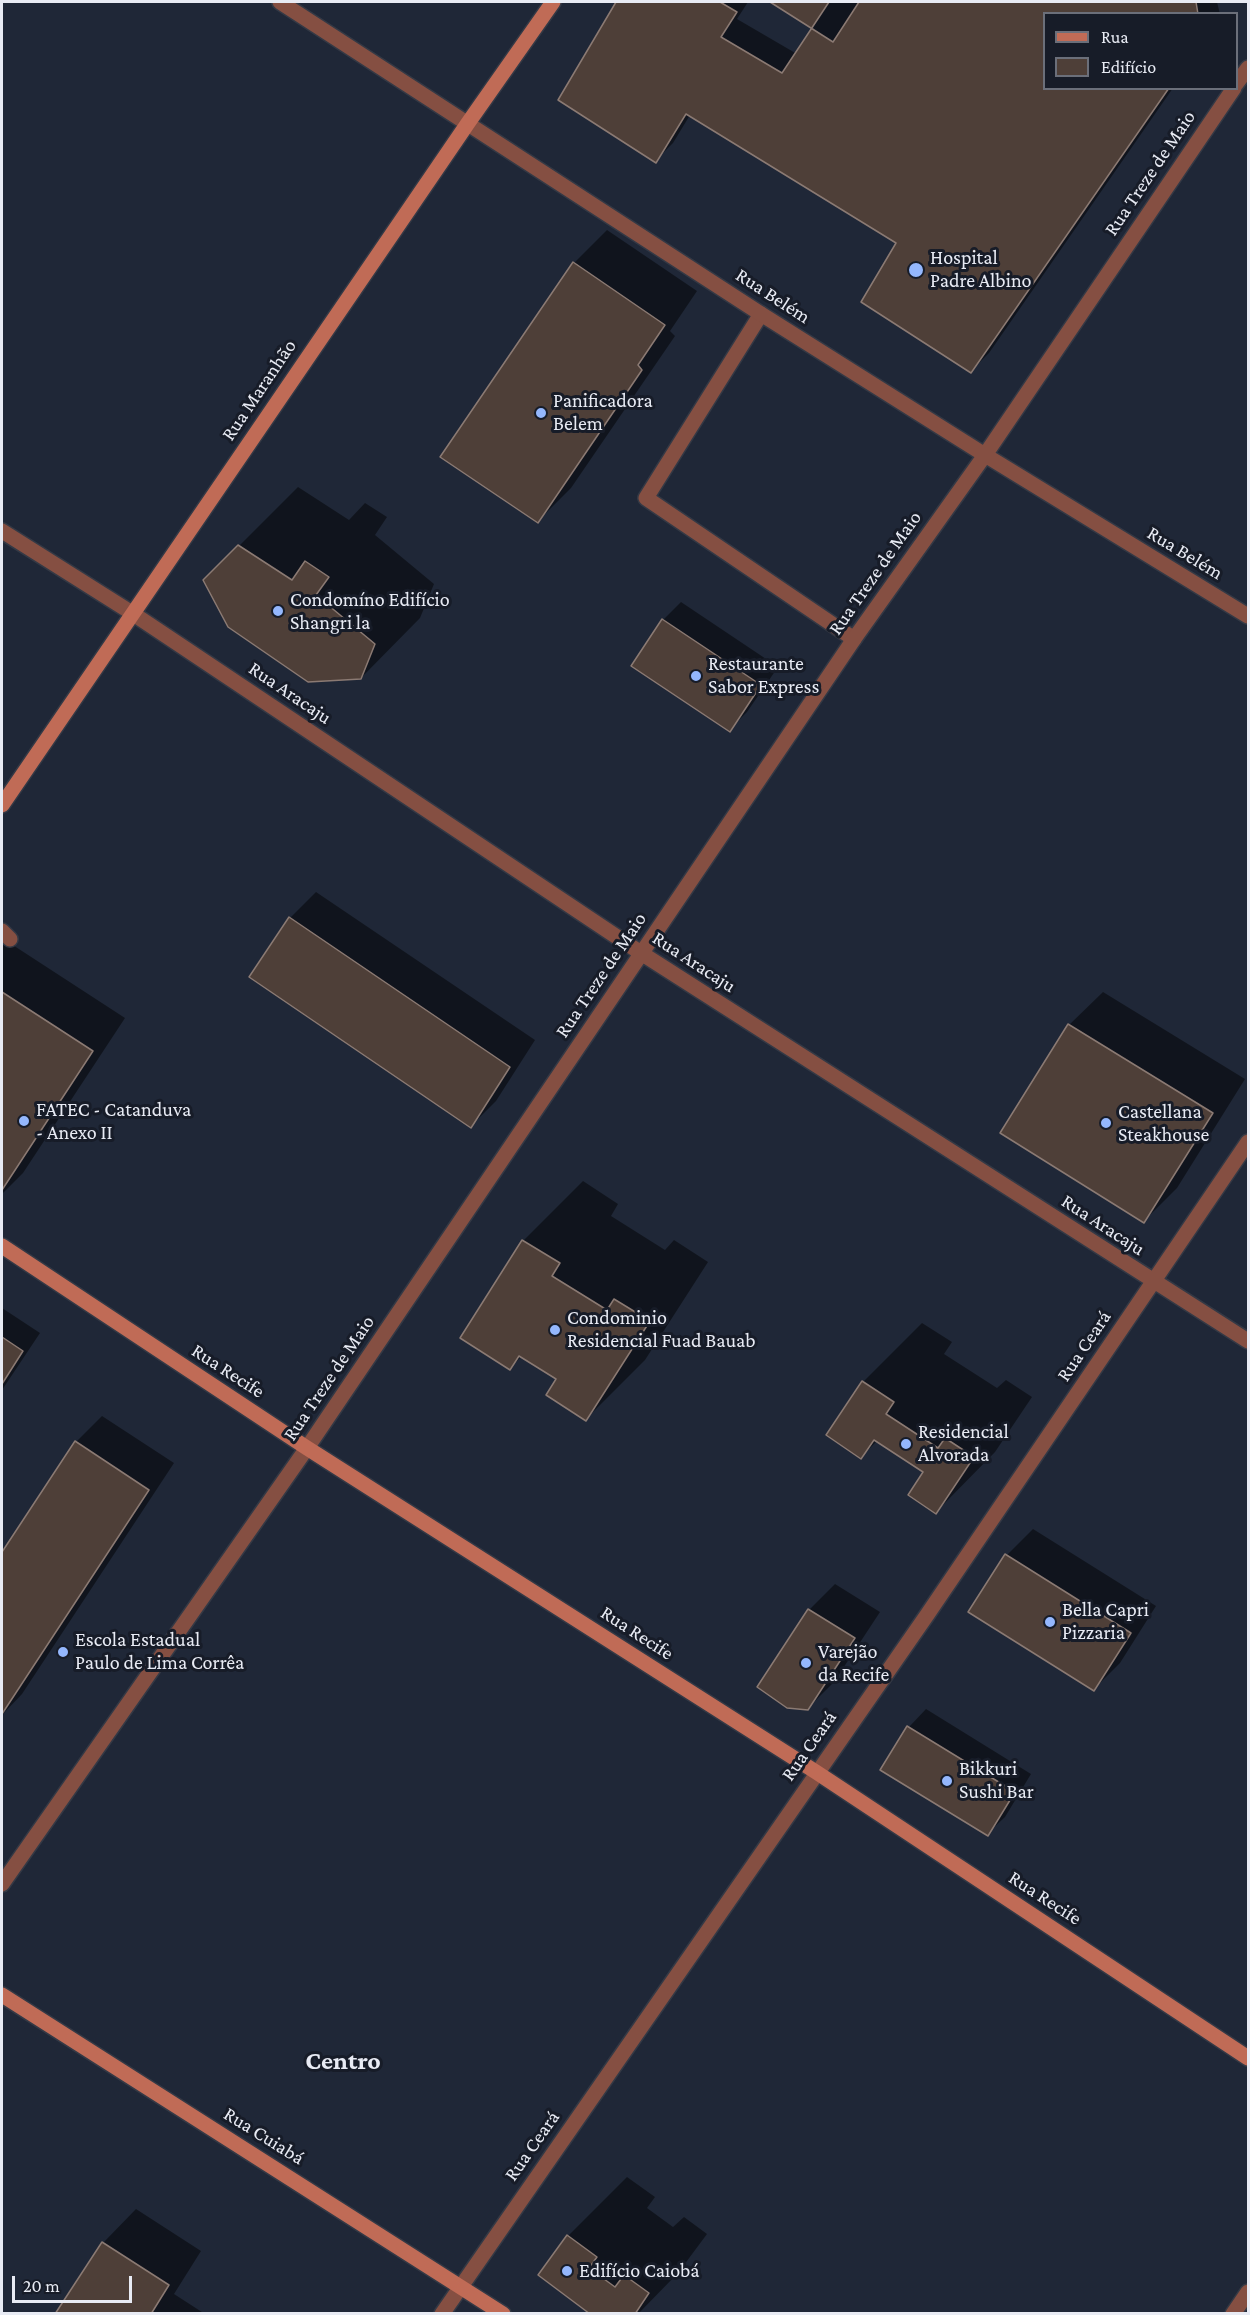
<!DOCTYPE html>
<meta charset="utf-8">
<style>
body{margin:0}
#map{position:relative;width:1250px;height:2315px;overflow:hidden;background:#171c28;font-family:"Crimson Pro",serif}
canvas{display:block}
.frame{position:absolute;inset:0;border:3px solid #e8ebf4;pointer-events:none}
.legend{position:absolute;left:1043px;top:12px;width:195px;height:78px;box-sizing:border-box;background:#171c28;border:2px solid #6b6f7a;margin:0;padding:8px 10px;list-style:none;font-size:18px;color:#e8ebf4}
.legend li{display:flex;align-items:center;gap:12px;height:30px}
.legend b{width:30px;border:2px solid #6b6f7a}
.scale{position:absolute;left:12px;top:2276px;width:120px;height:27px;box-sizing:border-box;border:3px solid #e8ebf4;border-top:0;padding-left:8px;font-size:18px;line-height:21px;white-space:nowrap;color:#e8ebf4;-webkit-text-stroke:4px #171c28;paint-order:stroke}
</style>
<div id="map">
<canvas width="1250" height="2315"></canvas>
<div class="frame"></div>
<ul class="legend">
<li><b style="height:8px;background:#c06b56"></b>Rua</li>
<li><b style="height:16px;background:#4e3f38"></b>Edifício</li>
</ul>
<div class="scale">20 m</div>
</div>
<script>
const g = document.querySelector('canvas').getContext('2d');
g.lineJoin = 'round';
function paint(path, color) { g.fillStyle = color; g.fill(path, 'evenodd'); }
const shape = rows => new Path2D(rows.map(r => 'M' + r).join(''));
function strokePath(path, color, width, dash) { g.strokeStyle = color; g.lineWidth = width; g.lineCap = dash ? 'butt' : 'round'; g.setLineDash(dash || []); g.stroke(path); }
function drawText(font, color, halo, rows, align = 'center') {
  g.font = font + ' "Crimson Pro",serif'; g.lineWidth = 6; g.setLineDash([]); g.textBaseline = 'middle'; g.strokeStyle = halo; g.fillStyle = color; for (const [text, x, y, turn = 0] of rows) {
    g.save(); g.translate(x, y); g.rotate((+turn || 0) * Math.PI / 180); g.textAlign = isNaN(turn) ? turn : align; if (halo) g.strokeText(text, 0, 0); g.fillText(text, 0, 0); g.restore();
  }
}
const built = shape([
 [2,2,1248,2,1248,2313,2,2314],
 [1044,14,1236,14,1236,88,1044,88]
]);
const shadow = shape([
 [618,2,748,2,737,19,797,54,814,28,772,2,1217,2,1220,14,1044,14,1044,88,1173,88,989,353,971,371,898,243,690,115,673,143,655,161,560,100],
 [607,230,697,291,670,331,675,336,571,488,538,521,574,263],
 [298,487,349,520,365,503,387,517,375,535,434,584,420,618,361,678,239,546],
 [681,602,778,667,747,712,729,730,633,666,663,620],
 [316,892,535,1040,496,1101,470,1127,290,918],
 [2,938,125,1018,23,1173,2,1194],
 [1103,992,1245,1079,1177,1188,1144,1221,1069,1025],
 [583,1181,618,1204,611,1216,665,1250,674,1240,708,1262,645,1360,586,1419,558,1379,522,1356,509,1369,462,1338,523,1241],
 [2,1308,40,1333,2,1390],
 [922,1323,952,1342,944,1354,997,1388,1006,1380,1032,1397,995,1452,936,1512,925,1471,878,1440,861,1457,863,1382],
 [102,1416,174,1463,22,1694,2,1715,2,1555,76,1442],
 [1033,1529,1156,1606,1120,1663,1094,1689,971,1612,1007,1555],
 [835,1584,880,1612,834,1682,808,1708,809,1610],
 [926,1709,1031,1774,1005,1817,987,1834,882,1769,909,1727],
 [627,2177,655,2197,647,2208,673,2227,684,2217,707,2234,678,2273,638,2314,593,2314,568,2236],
 [136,2209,201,2251,174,2294,205,2314,57,2314,103,2243]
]);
const building = shape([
 [616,2,720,2,737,12,721,37,782,73,829,2,1196,2,1198,14,1044,14,1044,88,1169,88,971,373,861,302,896,243,686,114,656,163,558,100,616,2],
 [770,2,859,2,833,42,770,2],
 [573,262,665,325,638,365,642,370,538,523,440,457,573,262],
 [238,545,292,580,305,561,329,577,316,595,375,644,361,679,308,682,228,627,203,580,238,545],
 [662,619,761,685,730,732,631,666,662,619],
 [289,917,510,1067,471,1128,249,977,289,917],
 [2,992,93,1051,2,1190,2,992],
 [1068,1024,1213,1113,1144,1223,1000,1133,1068,1024],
 [522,1240,560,1263,552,1276,607,1310,614,1299,650,1321,586,1421,546,1395,556,1379,519,1356,510,1370,460,1338,522,1240],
 [2,1337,23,1351,2,1384,2,1337],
 [862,1381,894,1402,886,1414,938,1448,945,1438,974,1457,936,1514,908,1495,923,1472,874,1440,861,1459,826,1435,862,1381],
 [75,1441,149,1490,2,1714,2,1552,75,1441],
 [1005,1554,1131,1633,1094,1691,968,1612,1005,1554],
 [808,1609,855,1638,808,1710,787,1708,757,1687,808,1609],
 [907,1726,1015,1792,988,1836,880,1770,907,1726],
 [567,2235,597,2257,589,2268,615,2287,624,2275,649,2293,635,2314,590,2314,538,2275,567,2235],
 [102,2242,169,2285,151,2314,55,2314,102,2242]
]);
const lane = shape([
 [761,314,646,498,854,639],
 [2,931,10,939]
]);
const street = shape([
 [280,2,761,314,985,455,1248,616],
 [1236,84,1248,68],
 [2,531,132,613,641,953,1248,1341],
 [2,1884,307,1448,854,639,985,455,1234,88],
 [442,2314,927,1615,1248,1142],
 [1233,2314,1248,2292]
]);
const secondary = shape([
 [2,805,468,123,553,2],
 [2,1246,307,1448,816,1772,1248,2058],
 [2,1995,503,2314]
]);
const markers = [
 [916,270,8,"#94b7fd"],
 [541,413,6,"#94b7fd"],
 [278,611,6,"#94b7fd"],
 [696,676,6,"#94b7fd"],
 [24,1121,6,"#94b7fd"],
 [1106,1123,6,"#94b7fd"],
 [555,1330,6,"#94b7fd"],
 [906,1444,6,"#94b7fd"],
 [1050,1622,6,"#94b7fd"],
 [63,1652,6,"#94b7fd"],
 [806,1663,6,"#94b7fd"],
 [947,1781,6,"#94b7fd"],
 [567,2271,6,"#94b7fd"]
];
const streetNames = [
 ["Rua Treze de Maio",1150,173,-56],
 ["Rua Belém",773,296,33],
 ["Rua Maranhão",259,390,-56],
 ["Rua Belém",1185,553,31],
 ["Rua Treze de Maio",875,573,-55],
 ["Rua Aracaju",290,693,34],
 ["Rua Aracaju",694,962,33],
 ["Rua Treze de Maio",601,975,-56],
 ["Rua Aracaju",1103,1225,33],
 ["Rua Ceará",1084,1346,-56],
 ["Rua Recife",228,1371,33],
 ["Rua Treze de Maio",329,1378,-56],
 ["Rua Recife",637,1633,33],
 ["Rua Ceará",809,1746,-55],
 ["Rua Recife",1045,1898,33],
 ["Rua Cuiabá",264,2136,32],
 ["Rua Ceará",532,2146,-55]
];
const poiNames = [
 ["Hospital",930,258],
 ["Padre Albino",930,281],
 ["Panificadora",553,401],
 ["Belem",553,424],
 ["Condomíno Edifício",290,600],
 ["Shangri la",290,623],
 ["Restaurante",708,664],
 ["Sabor Express",708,687],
 ["FATEC - Catanduva",36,1110],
 ["- Anexo II",36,1133],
 ["Castellana",1118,1112],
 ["Steakhouse",1118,1135],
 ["Condominio",567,1318],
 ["Residencial Fuad Bauab",567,1341],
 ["Residencial",918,1432],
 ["Alvorada",918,1455],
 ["Bella Capri",1062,1610],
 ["Pizzaria",1062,1633],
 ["Escola Estadual",75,1640],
 ["Paulo de Lima Corrêa",75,1663],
 ["Varejão",818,1652],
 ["da Recife",818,1675],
 ["Bikkuri",959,1769],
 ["Sushi Bar",959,1792],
 ["Edifício Caiobá",579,2271]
];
const districtNames = [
 ["Centro",343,2061]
];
paint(built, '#1f2737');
paint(shadow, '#0007');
paint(building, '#4e3f38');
strokePath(building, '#8b7a73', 1.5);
strokePath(lane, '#343945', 18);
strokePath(street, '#343945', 18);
strokePath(secondary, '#343945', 18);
strokePath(lane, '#854f42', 15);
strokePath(street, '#854f42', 15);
strokePath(secondary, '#c06b56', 15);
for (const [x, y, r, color] of markers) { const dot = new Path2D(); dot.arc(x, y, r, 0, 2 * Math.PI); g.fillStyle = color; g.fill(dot); strokePath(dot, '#171c28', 2); }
drawText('20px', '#e8ebf4', '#171c28', streetNames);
drawText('20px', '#e8ebf4', '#171c28', poiNames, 'left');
drawText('bold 26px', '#e8ebf4', '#171c28', districtNames);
</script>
